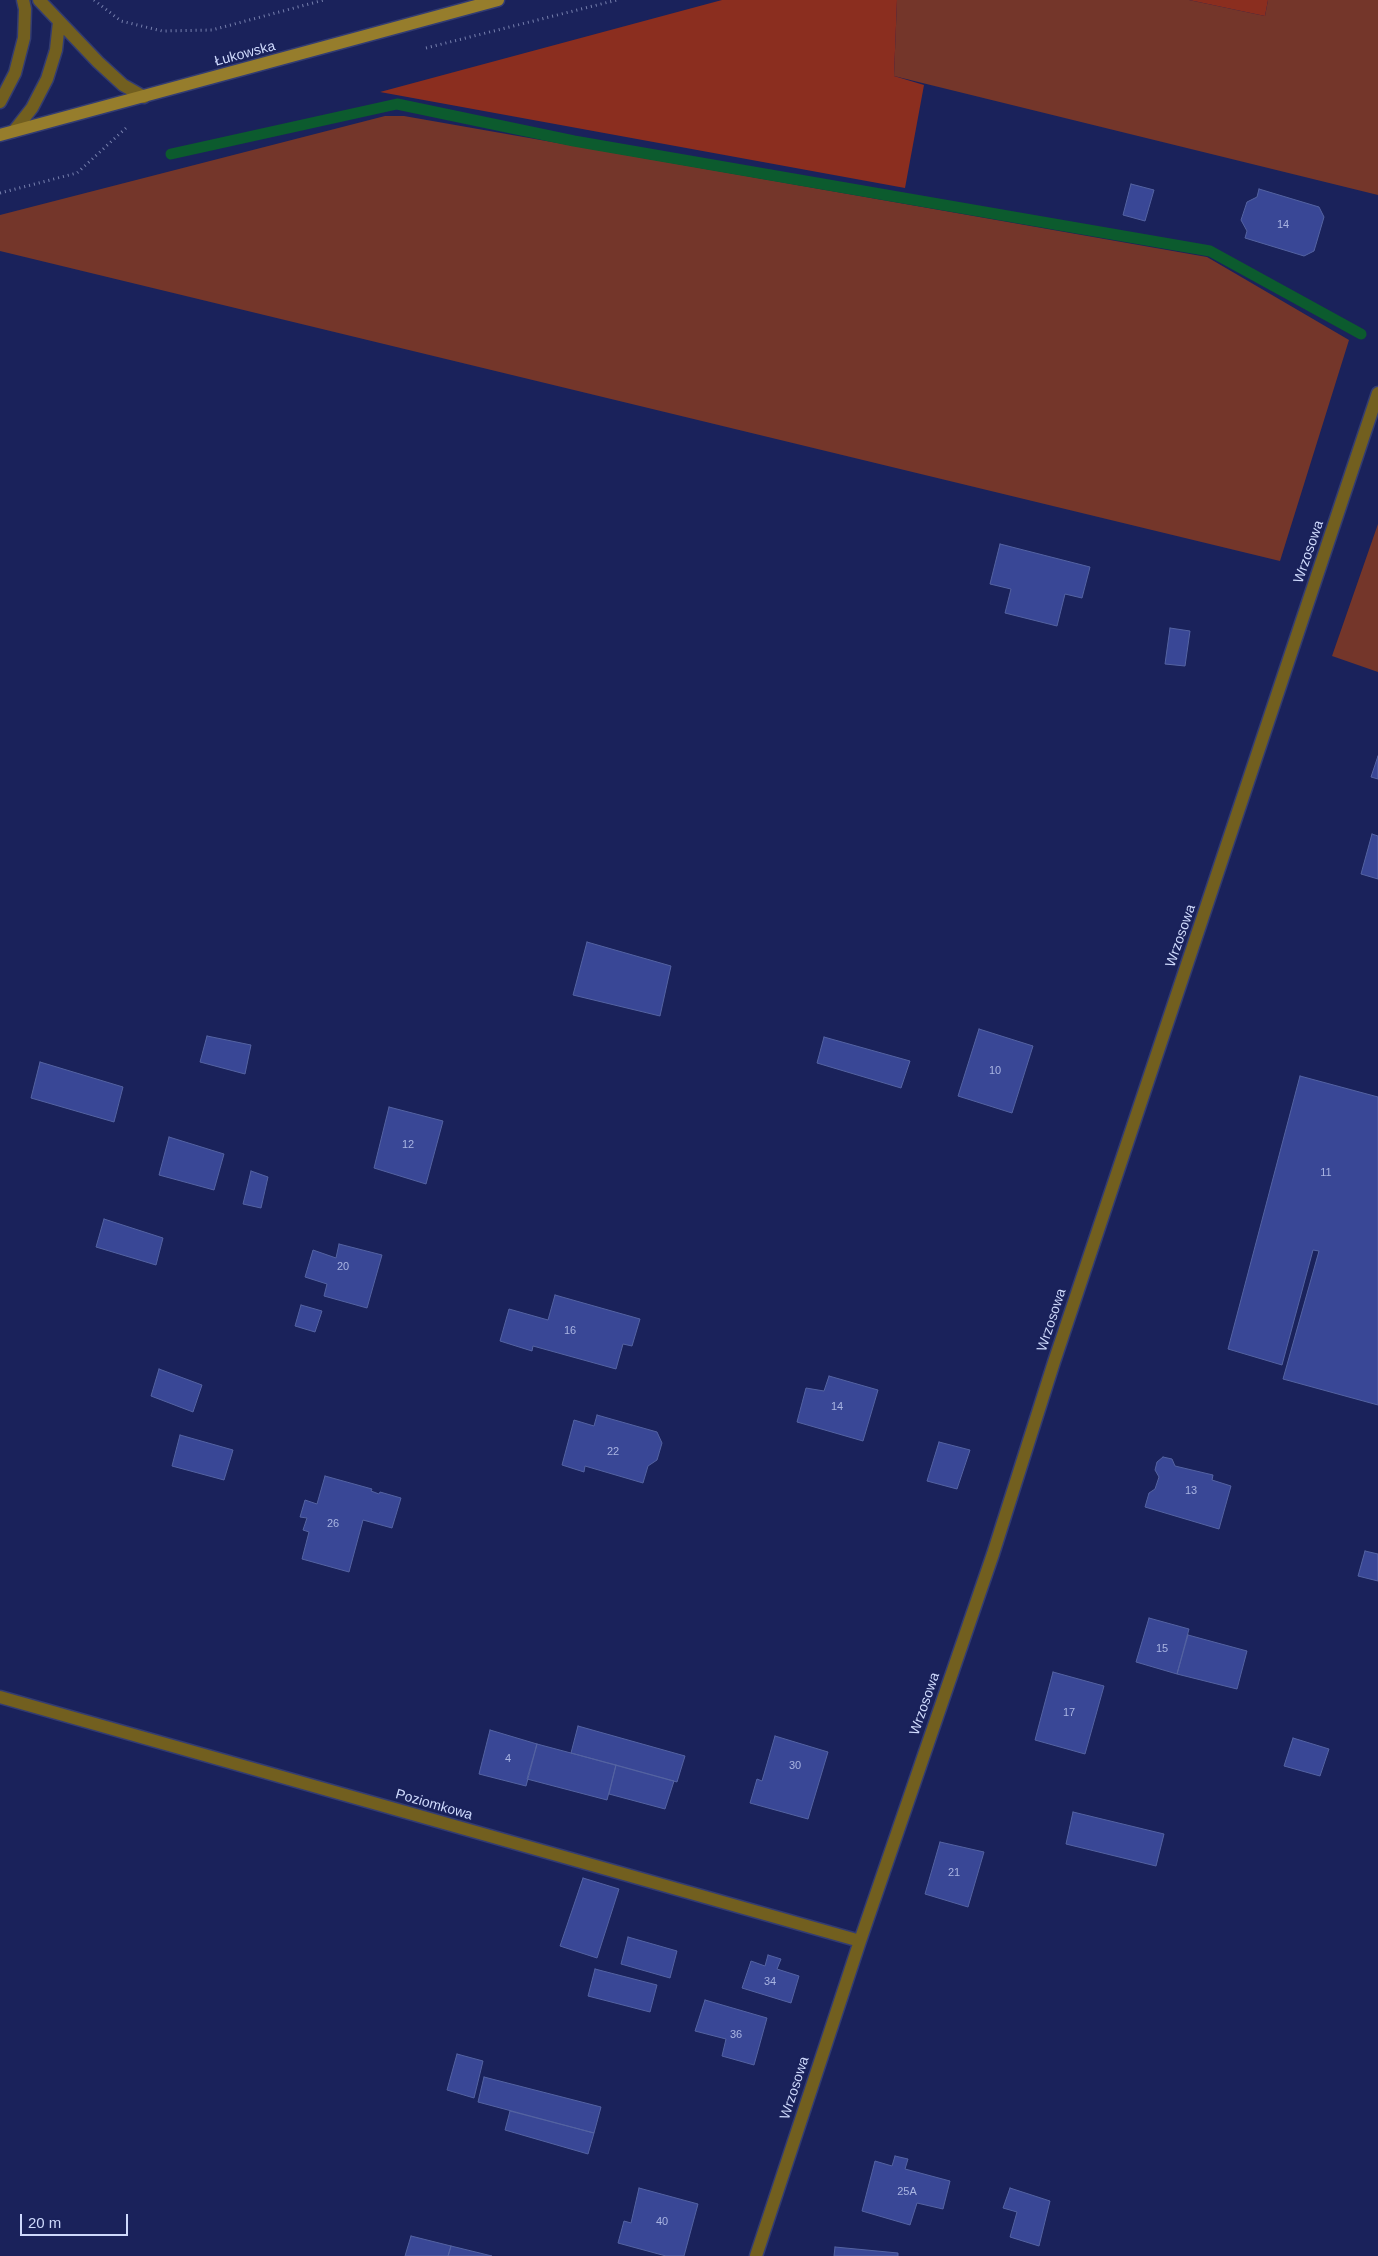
<!DOCTYPE html>
<meta charset="utf-8">
<style>
body{margin:0}
#map{position:relative;width:1378px;height:2256px;overflow:hidden;background:#1a225b;font-family:Helvetica,sans-serif}
canvas{display:block}
.scale{position:absolute;left:20px;top:2214px;width:108px;height:22px;box-sizing:border-box;border:2px solid #ced9fc;border-top:0;padding-left:6px;font-size:15px;line-height:18px;white-space:nowrap;color:#ced9fc;-webkit-text-stroke:4px #1a225b;paint-order:stroke}
</style>
<div id="map">
<canvas width="1378" height="2256"></canvas>
<div class="scale">20 m</div>
</div>
<script>
const g = document.querySelector('canvas').getContext('2d');
g.lineJoin = 'round';
function paint(path, color) { g.fillStyle = color; g.fill(path, 'evenodd'); }
const shape = rows => new Path2D(rows.map(r => 'M' + r).join(''));
function strokePath(path, color, width, dash) { g.strokeStyle = color; g.lineWidth = width; g.lineCap = dash ? 'butt' : 'round'; g.setLineDash(dash || []); g.stroke(path); }
function drawText(font, color, halo, rows, align = 'center') {
  g.font = font + ' Helvetica,sans-serif'; g.lineWidth = 4.5; g.setLineDash([]); g.textBaseline = 'middle'; g.strokeStyle = halo; g.fillStyle = color; for (const [text, x, y, turn = 0] of rows) {
    g.save(); g.translate(x, y); g.rotate((+turn || 0) * Math.PI / 180); g.textAlign = isNaN(turn) ? turn : align; if (halo) g.strokeText(text, 0, 0); g.fillText(text, 0, 0); g.restore();
  }
}
const green = shape([
 [897,0,1189,0,1265,16,1268,0,1378,0,1378,195,894,76],
 [385,116,404,116,1207,257,1349,340,1280,561,0,251,0,215],
 [1378,524,1378,672,1332,656]
]);
const forest = shape([
 [722,0,897,0,894,76,924,85,905,188,380,92],
 [1189,0,1268,0,1265,16]
]);
const stream = shape([
 [171,154,397,104,574,141,1210,251,1361,334]
]);
const building = shape([
 [1131,184,1154,190,1145,221,1123,215,1131,184],
 [1259,189,1319,207,1324,217,1314,251,1304,256,1245,238,1247,231,1241,220,1247,202,1257,197,1259,189],
 [1000,544,1090,567,1082,598,1065,594,1057,626,1005,613,1011,589,990,584,1000,544],
 [1170,628,1190,631,1185,666,1165,664,1170,628],
 [1378,756,1378,779,1371,777,1378,756],
 [1372,834,1378,836,1378,879,1361,874,1372,834],
 [587,942,671,966,660,1016,573,995,587,942],
 [979,1029,1033,1046,1012,1113,958,1096,979,1029],
 [207,1036,251,1045,245,1074,200,1062,207,1036],
 [824,1037,910,1061,901,1088,817,1063,824,1037],
 [40,1062,123,1087,114,1122,31,1098,40,1062],
 [1300,1076,1378,1097,1378,1405,1283,1379,1319,1251,1313,1250,1282,1365,1228,1349,1300,1076],
 [389,1107,443,1121,426,1184,374,1168,389,1107],
 [169,1137,224,1154,214,1190,159,1175,169,1137],
 [251,1171,268,1177,261,1208,243,1204,251,1171],
 [104,1219,163,1238,156,1265,96,1247,104,1219],
 [339,1244,382,1255,367,1308,324,1296,327,1284,305,1277,313,1250,336,1258,339,1244],
 [555,1295,640,1319,632,1346,623,1344,616,1369,533,1346,532,1351,500,1341,509,1309,548,1320,555,1295],
 [301,1305,322,1311,315,1332,295,1326,301,1305],
 [159,1369,202,1385,193,1412,151,1396,159,1369],
 [829,1376,878,1390,863,1441,797,1422,806,1388,824,1391,829,1376],
 [597,1415,657,1432,662,1443,657,1460,648,1466,643,1483,585,1466,584,1472,562,1465,574,1420,594,1426,597,1415],
 [180,1435,233,1450,224,1480,172,1466,180,1435],
 [939,1442,970,1450,957,1489,927,1481,939,1442],
 [1163,1457,1172,1459,1175,1466,1213,1475,1212,1480,1231,1486,1219,1529,1145,1507,1149,1493,1155,1489,1159,1477,1155,1470,1157,1462,1163,1457],
 [325,1476,372,1489,371,1491,379,1494,380,1492,401,1498,392,1528,363,1520,349,1572,302,1559,309,1532,303,1530,307,1518,300,1517,305,1500,317,1504,325,1476],
 [1365,1551,1378,1554,1378,1581,1358,1576,1365,1551],
 [1149,1618,1189,1629,1177,1674,1136,1662,1149,1618],
 [1188,1635,1247,1651,1237,1689,1177,1674,1188,1635],
 [1053,1672,1104,1686,1085,1754,1035,1740,1053,1672],
 [578,1726,685,1756,677,1782,571,1753,578,1726],
 [490,1730,537,1744,526,1786,479,1774,490,1730],
 [775,1736,828,1752,808,1819,750,1803,757,1779,762,1781,775,1736],
 [1293,1738,1329,1749,1320,1776,1284,1766,1293,1738],
 [537,1744,616,1765,607,1800,527,1779,537,1744],
 [616,1765,674,1781,665,1809,609,1794,616,1765],
 [1073,1812,1164,1834,1156,1866,1066,1844,1073,1812],
 [940,1842,984,1852,968,1907,925,1894,940,1842],
 [583,1878,619,1889,597,1958,560,1946,583,1878],
 [628,1937,677,1951,670,1978,621,1964,628,1937],
 [768,1955,781,1959,777,1969,799,1976,791,2003,742,1988,751,1961,765,1966,768,1955],
 [595,1969,657,1985,650,2012,588,1996,595,1969],
 [705,2000,767,2018,754,2065,722,2056,726,2039,695,2031,705,2000],
 [457,2054,483,2061,474,2098,447,2090,457,2054],
 [484,2077,601,2107,594,2133,478,2102,484,2077],
 [510,2111,594,2133,588,2154,505,2130,510,2111],
 [895,2156,908,2159,905,2169,950,2181,943,2209,917,2203,910,2225,862,2211,875,2161,892,2166,895,2156],
 [639,2188,698,2204,684,2256,666,2256,618,2243,624,2221,631,2223,639,2188],
 [1010,2188,1050,2201,1039,2246,1010,2237,1017,2212,1003,2208,1010,2188],
 [411,2236,451,2246,448,2256,405,2256,411,2236],
 [451,2246,492,2256,448,2256,451,2246],
 [835,2247,898,2253,898,2256,834,2256,835,2247]
]);
const path = shape([
 [94,0,121,21,162,31,212,30,324,0],
 [426,48,617,0],
 [0,193,77,173,126,128]
]);
const service = shape([
 [39,0,98,62,123,85,144,97],
 [0,102,15,73,24,38,25,9,23,0],
 [14,131,32,108,47,79,56,50,59,22]
]);
const minor = shape([
 [0,1697,860,1941],
 [756,2256,860,1941,993,1554,1054,1362,1378,393]
]);
const secondary = shape([
 [0,135,498,0]
]);
const numberNames = [
 ["14",1283,225],
 ["10",995,1071],
 ["12",408,1145],
 ["11",1326,1173],
 ["20",343,1267],
 ["16",570,1331],
 ["14",837,1407],
 ["22",613,1452],
 ["13",1191,1491],
 ["26",333,1524],
 ["15",1162,1649],
 ["17",1069,1713],
 ["4",508,1759],
 ["30",795,1766],
 ["21",954,1873],
 ["34",770,1982],
 ["36",736,2035],
 ["25A",907,2192],
 ["40",662,2222]
];
const streetNames = [
 ["Łukowska",245,54,-15],
 ["Wrzosowa",1309,552,-71],
 ["Wrzosowa",1181,936,-71],
 ["Wrzosowa",1052,1320,-72],
 ["Wrzosowa",925,1704,-71],
 ["Poziomkowa",434,1805,16],
 ["Wrzosowa",795,2088,-72]
];
paint(green, '#74362a');
paint(forest, '#8b2e1f');
strokePath(stream, '#0c5b2e', 11);
paint(building, '#394796');
strokePath(building, '#5463a2', 1);
strokePath(service, '#333c72', 15);
strokePath(minor, '#333c72', 15);
strokePath(secondary, '#333c72', 15);
strokePath(path, '#7780ae', 3, [1, 4]);
strokePath(service, '#725f1f', 12);
strokePath(minor, '#725f1f', 12);
strokePath(secondary, '#967d2c', 12);
drawText('11px', '#a9b4e2', null, numberNames);
drawText('14px', '#ced9fc', '#1a225b', streetNames);
</script>
